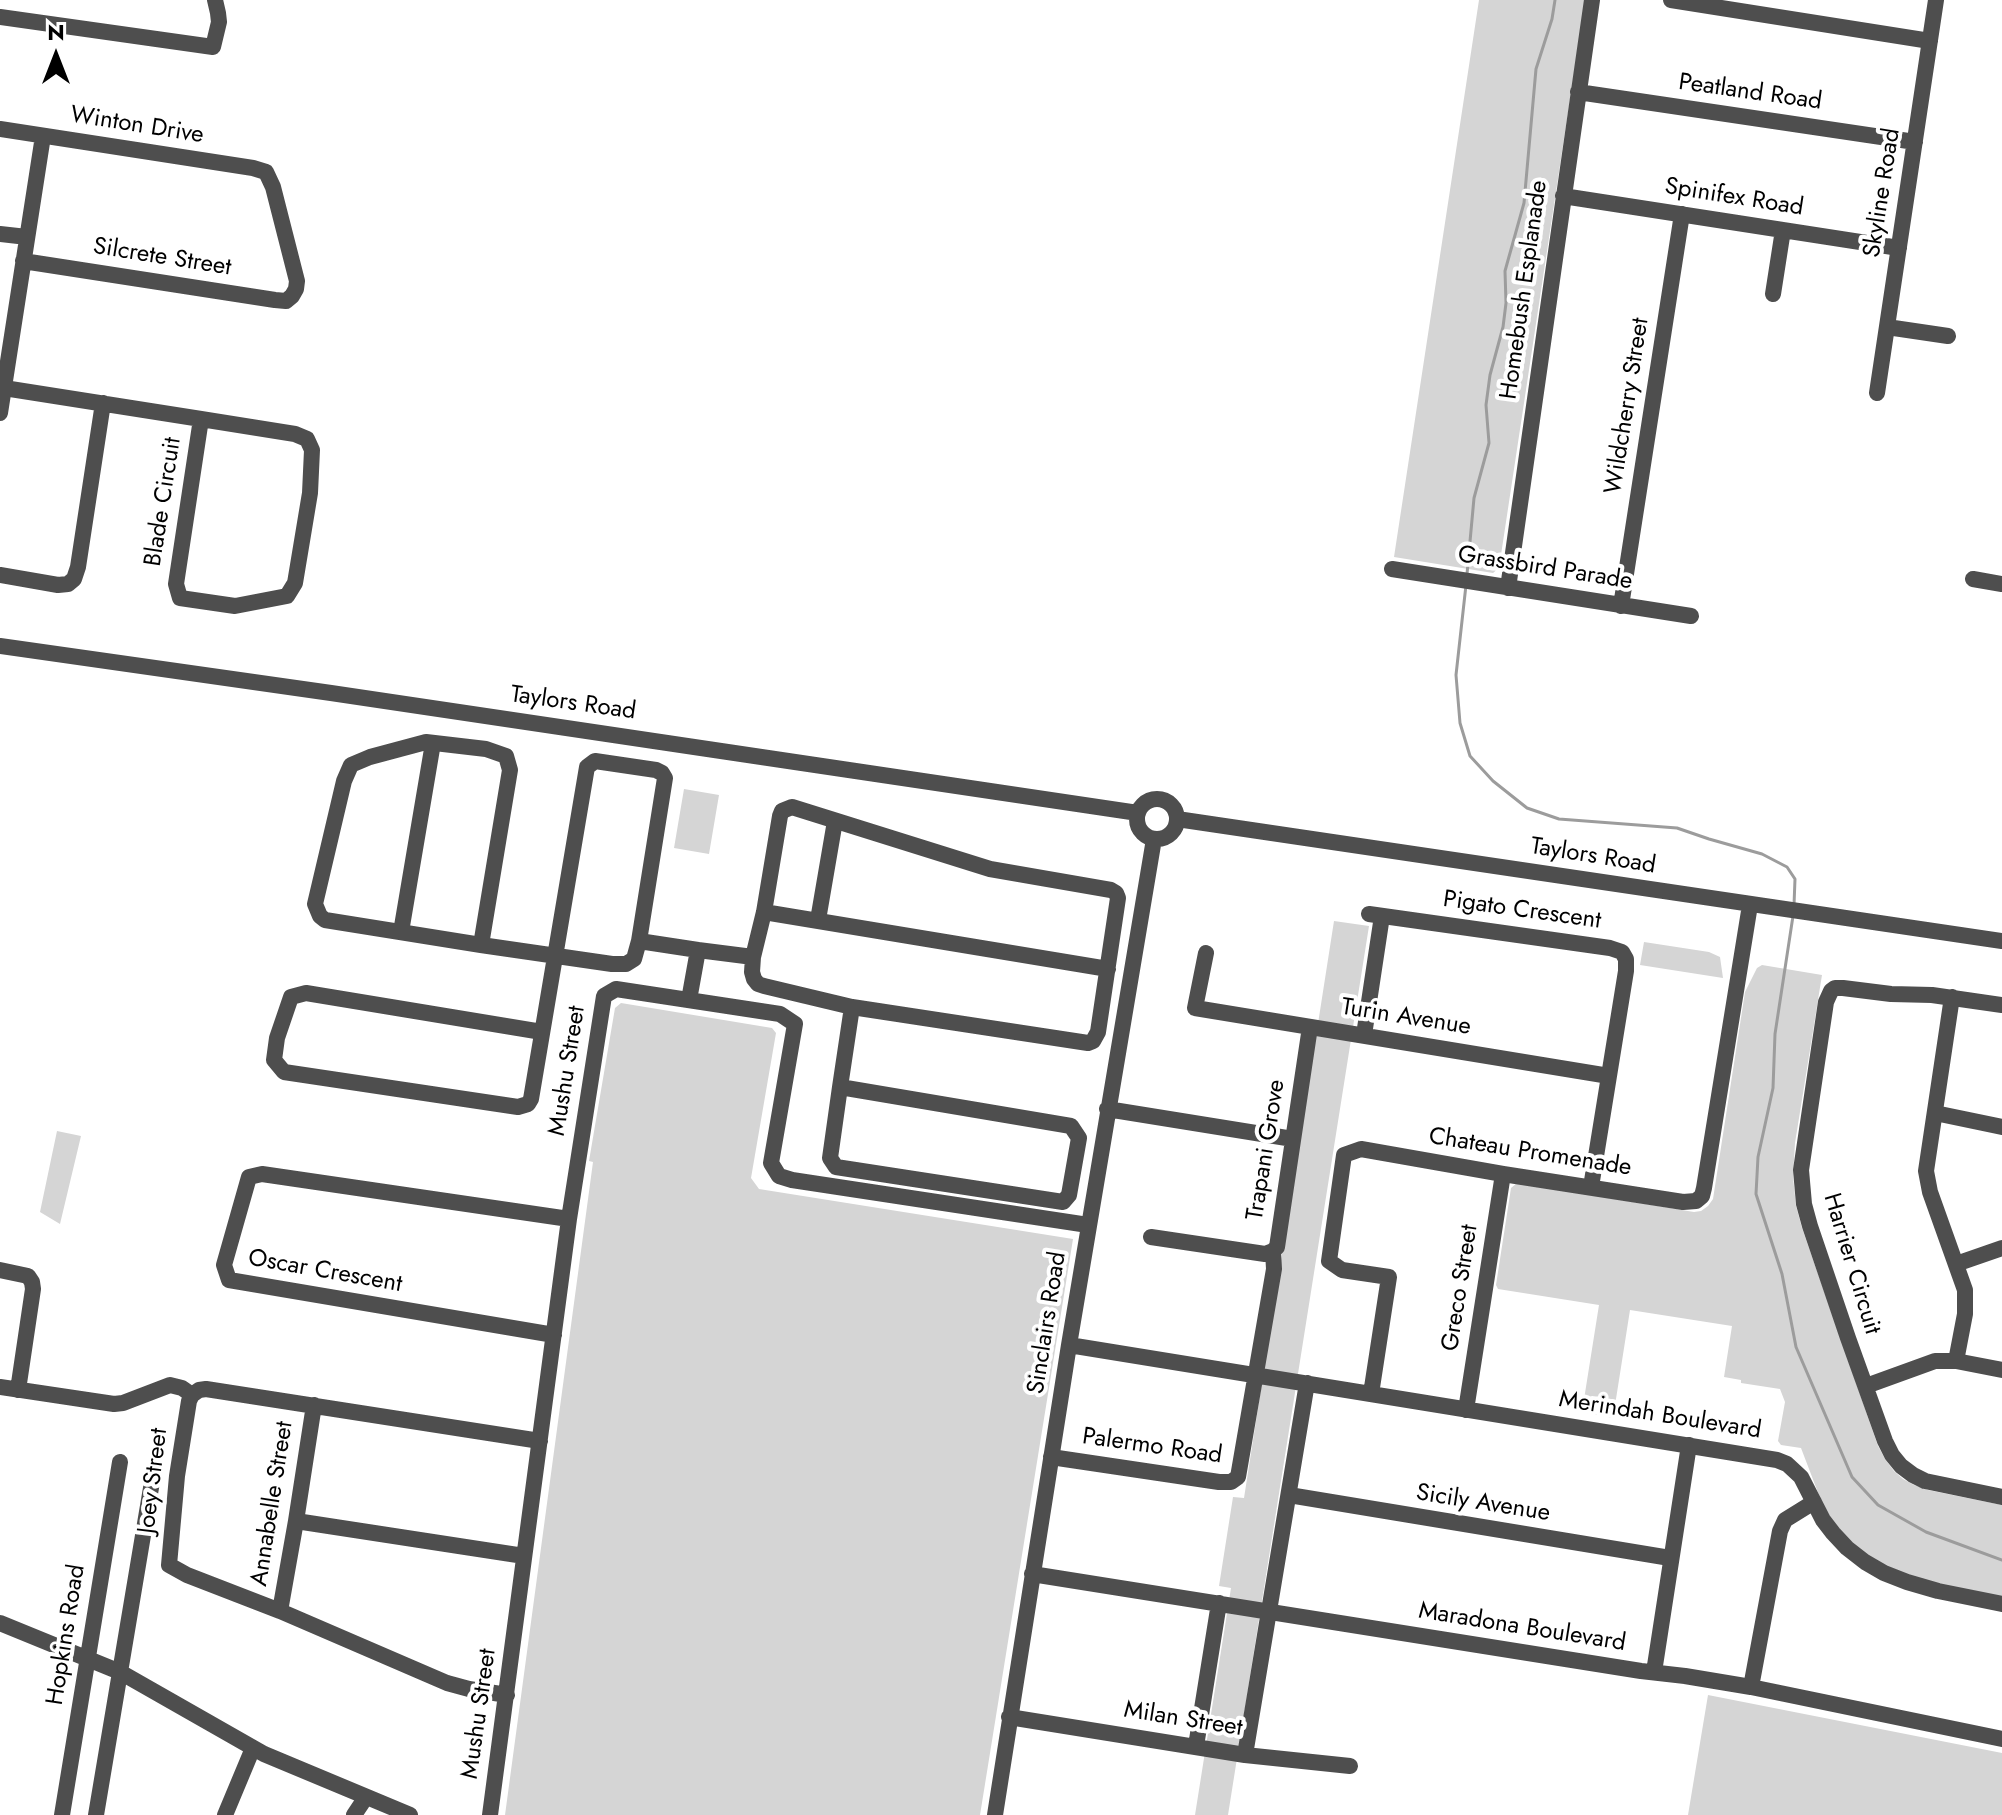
<!DOCTYPE html>
<style>
body{margin:0}
#map{position:relative;width:2002px;height:1815px;overflow:hidden;background:#fff;font-family:Jost,sans-serif}
canvas{display:block}
.north{position:absolute;left:16px;top:16px;width:80px;height:80px;-webkit-text-stroke:6px #fff;paint-order:stroke;rotate:0deg;font-size:22px;font-weight:700;line-height:32px;text-align:center;color:#000}
.north::after{content:'';display:block;margin:auto;width:28px;height:36px;background:#000;clip-path:polygon(50% 0,100% 100%,50% 72%,0 100%)}
</style>
<div id="map">
<canvas width="2002" height="1815"></canvas>
<div class="north">N</div>
</div>
<script>
const g = document.querySelector('canvas').getContext('2d');
g.lineJoin = 'round';
function paint(path, color) { g.fillStyle = color; g.fill(path, 'evenodd'); }
const shape = rows => new Path2D(rows.map(r => 'M' + r).join(''));
function strokePath(path, color, width, dash) { g.strokeStyle = color; g.lineWidth = width; g.lineCap = dash ? 'butt' : 'round'; g.setLineDash(dash || []); g.stroke(path); }
function drawText(font, color, halo, rows, align = 'center') {
  g.font = font + ' Jost,sans-serif'; g.lineWidth = 8; g.setLineDash([]); g.textBaseline = 'middle'; g.strokeStyle = halo; g.fillStyle = color; for (const [text, x, y, turn = 0] of rows) {
    g.save(); g.translate(x, y); g.rotate((+turn || 0) * Math.PI / 180); g.textAlign = isNaN(turn) ? turn : align; if (halo) g.strokeText(text, 0, 0); g.fillText(text, 0, 0); g.restore();
  }
}
const green = shape([
 [1479,0,1585,0,1499,568,1493,573,1394,557],
 [684,789,719,795,709,854,674,848],
 [1334,921,1369,926,1228,1815,1195,1815,1231,1588,1219,1586,1233,1497,1244,1498],
 [1644,942,1709,952,1720,957,1723,978,1640,965],
 [1762,965,1822,975,1795,1143,1793,1177,1796,1206,1802,1228,1878,1446,1885,1459,1894,1471,1903,1479,1914,1485,1928,1490,2002,1505,2002,1598,1916,1581,1869,1559,1838,1530,1822,1503,1801,1448,1781,1445,1778,1441,1785,1402,1780,1389,1741,1383,1741,1380,1724,1377,1732,1326,1630,1310,1613,1418,1582,1412,1599,1305,1498,1289,1496,1285,1511,1188,1517,1183,1694,1212,1701,1211,1708,1206,1713,1199,1745,992,1757,968],
 [621,1003,772,1028,776,1033,751,1178,759,1189,1073,1239,980,1815,505,1815,593,1162,589,1161,615,1008],
 [57,1131,81,1136,60,1224,40,1212],
 [1708,1695,2002,1753,2002,1815,1688,1815]
]);
const stream = shape([
 [1467,574,1474,498,1489,443,1486,405,1490,375,1503,327,1506,303,1505,271,1524,203,1536,69,1552,19,1555,0],
 [1466,585,1456,675,1460,723,1470,756,1493,781,1527,808,1559,819,1677,828,1709,839,1762,854,1787,867,1795,879,1794,905],
 [1793,916,1775,1034,1773,1088,1758,1157,1756,1194,1782,1274,1796,1347,1852,1477,1878,1505,1926,1532,2002,1560]
]);
const minor = shape([
 [1671,0,1930,41],
 [0,17,213,47,219,22,218,13,215,0],
 [1578,92,1915,142],
 [0,129,253,168,266,172,273,187,297,281,296,289,292,296,286,301,275,300,23,261],
 [1563,196,1899,248],
 [0,234,27,237],
 [1773,294,1783,230],
 [1887,327,1948,336],
 [4,388,201,419,295,434,307,439,312,450,310,493,295,583,287,596,235,606,180,598,176,584,201,419],
 [1877,393,1936,0],
 [0,413,43,136],
 [1392,569,1691,616],
 [0,575,58,585,68,584,74,579,78,567,103,403],
 [1973,579,2002,584],
 [1508,588,1592,0],
 [1621,606,1682,214],
 [0,646,331,693,1138,813],
 '1137 819a20 20 0 1 1 40 0a20 20 0 1 1-40 0Z',
 [1177,819,2002,941],
 [764,912,1108,969],
 [1369,914,1610,948,1622,952,1626,959,1626,971,1591,1187],
 [818,920,835,821],
 [401,932,433,743],
 [481,945,510,770,506,756,486,749,426,742,370,757,351,765,344,781,315,904,320,916,325,920,481,945,612,964,626,964,634,959,639,941,698,950,689,1000],
 [698,950,753,957,764,912,780,816,782,811,792,807,990,869,1111,890,1116,893,1118,898,1098,1032,1093,1041,1088,1043,852,1007,764,986,758,984,754,979,752,972,753,957],
 [1206,953,1195,1008,1609,1076],
 [1952,997,1926,1171,1930,1192,1965,1290,1965,1314,1956,1361],
 [2002,1005,1932,995,1891,994,1843,988,1835,988,1831,991,1826,1002,1801,1170,1804,1204,1810,1226,1848,1338,1885,1441,1892,1455,1901,1466,1913,1475,1925,1481,2002,1497],
 [542,1032,306,993,291,997,277,1038,274,1060,284,1072,518,1107,528,1104,531,1099,587,767,595,761,656,770,662,773,665,778,639,941],
 [1364,1035,1382,916],
 [840,1087,1071,1126,1079,1138,1069,1195,1063,1202,836,1167,830,1158,840,1087,852,1007],
 [1107,1109,1293,1139],
 [1935,1113,2002,1127],
 [1151,1237,1265,1254,1273,1251,1277,1247,1310,1027],
 [1956,1264,2002,1248],
 [0,1270,28,1276,32,1282,33,1289,18,1390],
 [554,1335,229,1280,224,1265,249,1177,262,1174,569,1219],
 [1069,1345,1777,1460,1787,1464,1801,1477,1823,1520,1833,1533,1847,1548,1865,1562,1884,1573,1907,1582,1938,1591,2002,1604],
 [1866,1386,1935,1361,1956,1361,2002,1370],
 [0,1387,114,1404,123,1403,170,1385,182,1388,192,1395],
 [1371,1394,1389,1277,1342,1270,1329,1261,1344,1155,1361,1149,1503,1174,1683,1202,1696,1201,1702,1196,1704,1188,1750,905],
 [1466,1410,1503,1174],
 [1051,1457,1219,1482,1231,1482,1238,1477,1274,1269,1273,1251],
 [1289,1495,1670,1558],
 [296,1521,524,1556],
 [1032,1574,1641,1671,1685,1676,1751,1687,2002,1739],
 [280,1611,296,1521,314,1405],
 [0,1623,120,1672,264,1754,410,1815],
 [1654,1672,1689,1445],
 [1751,1687,1780,1531,1785,1520,1814,1502],
 [507,1695,469,1689,447,1683,280,1611,187,1575,169,1565,177,1476,189,1401,192,1395,199,1390,206,1389,540,1441],
 [1009,1717,1245,1755,1350,1766],
 [1196,1746,1219,1603],
 [1245,1755,1307,1383],
 [62,1815,120,1462],
 [96,1815,154,1470],
 [225,1815,253,1748],
 [354,1815,366,1797],
 [490,1815,569,1219,604,996,616,989,780,1014,795,1024,771,1163,779,1176,792,1180,1088,1225],
 [995,1815,1069,1345,1154,839]
]);
const streetNames = [
 ["Peatland Road",1750,93,8],
 ["Winton Drive",137,126,9],
 ["Skyline Road",1883,193,-81],
 ["Spinifex Road",1734,198,9],
 ["Silcrete Street",162,258,9],
 ["Homebush Esplanade",1525,290,-82],
 ["Wildcherry Street",1628,406,-81],
 ["Blade Circuit",164,502,-81],
 ["Grassbird Parade",1545,569,9],
 ["Taylors Road",573,704,8],
 ["Taylors Road",1593,857,9],
 ["Pigato Crescent",1522,911,8],
 ["Turin Avenue",1406,1018,9],
 ["Mushu Street",568,1071,-81],
 ["Trapani Grove",1267,1150,-81],
 ["Chateau Promenade",1530,1153,9],
 ["Harrier Circuit",1851,1264,73],
 ["Oscar Crescent",325,1272,10],
 ["Greco Street",1461,1288,-81],
 ["Sinclairs Road",1048,1323,-81],
 ["Merindah Boulevard",1660,1416,9],
 ["Palermo Road",1152,1447,8],
 ["Joey Street",154,1481,-83],
 ["Annabelle Street",273,1504,-81],
 ["Sicily Avenue",1483,1504,9],
 ["Maradona Boulevard",1522,1628,9],
 ["Hopkins Road",67,1635,-81],
 ["Mushu Street",480,1714,-82],
 ["Milan Street",1183,1720,9]
];
paint(green, '#d5d5d5');
strokePath(stream, '#9c9c9c', 3);
strokePath(minor, '#4e4e4e', 16);
drawText('24px', '#000', '#fff', streetNames);
</script>
